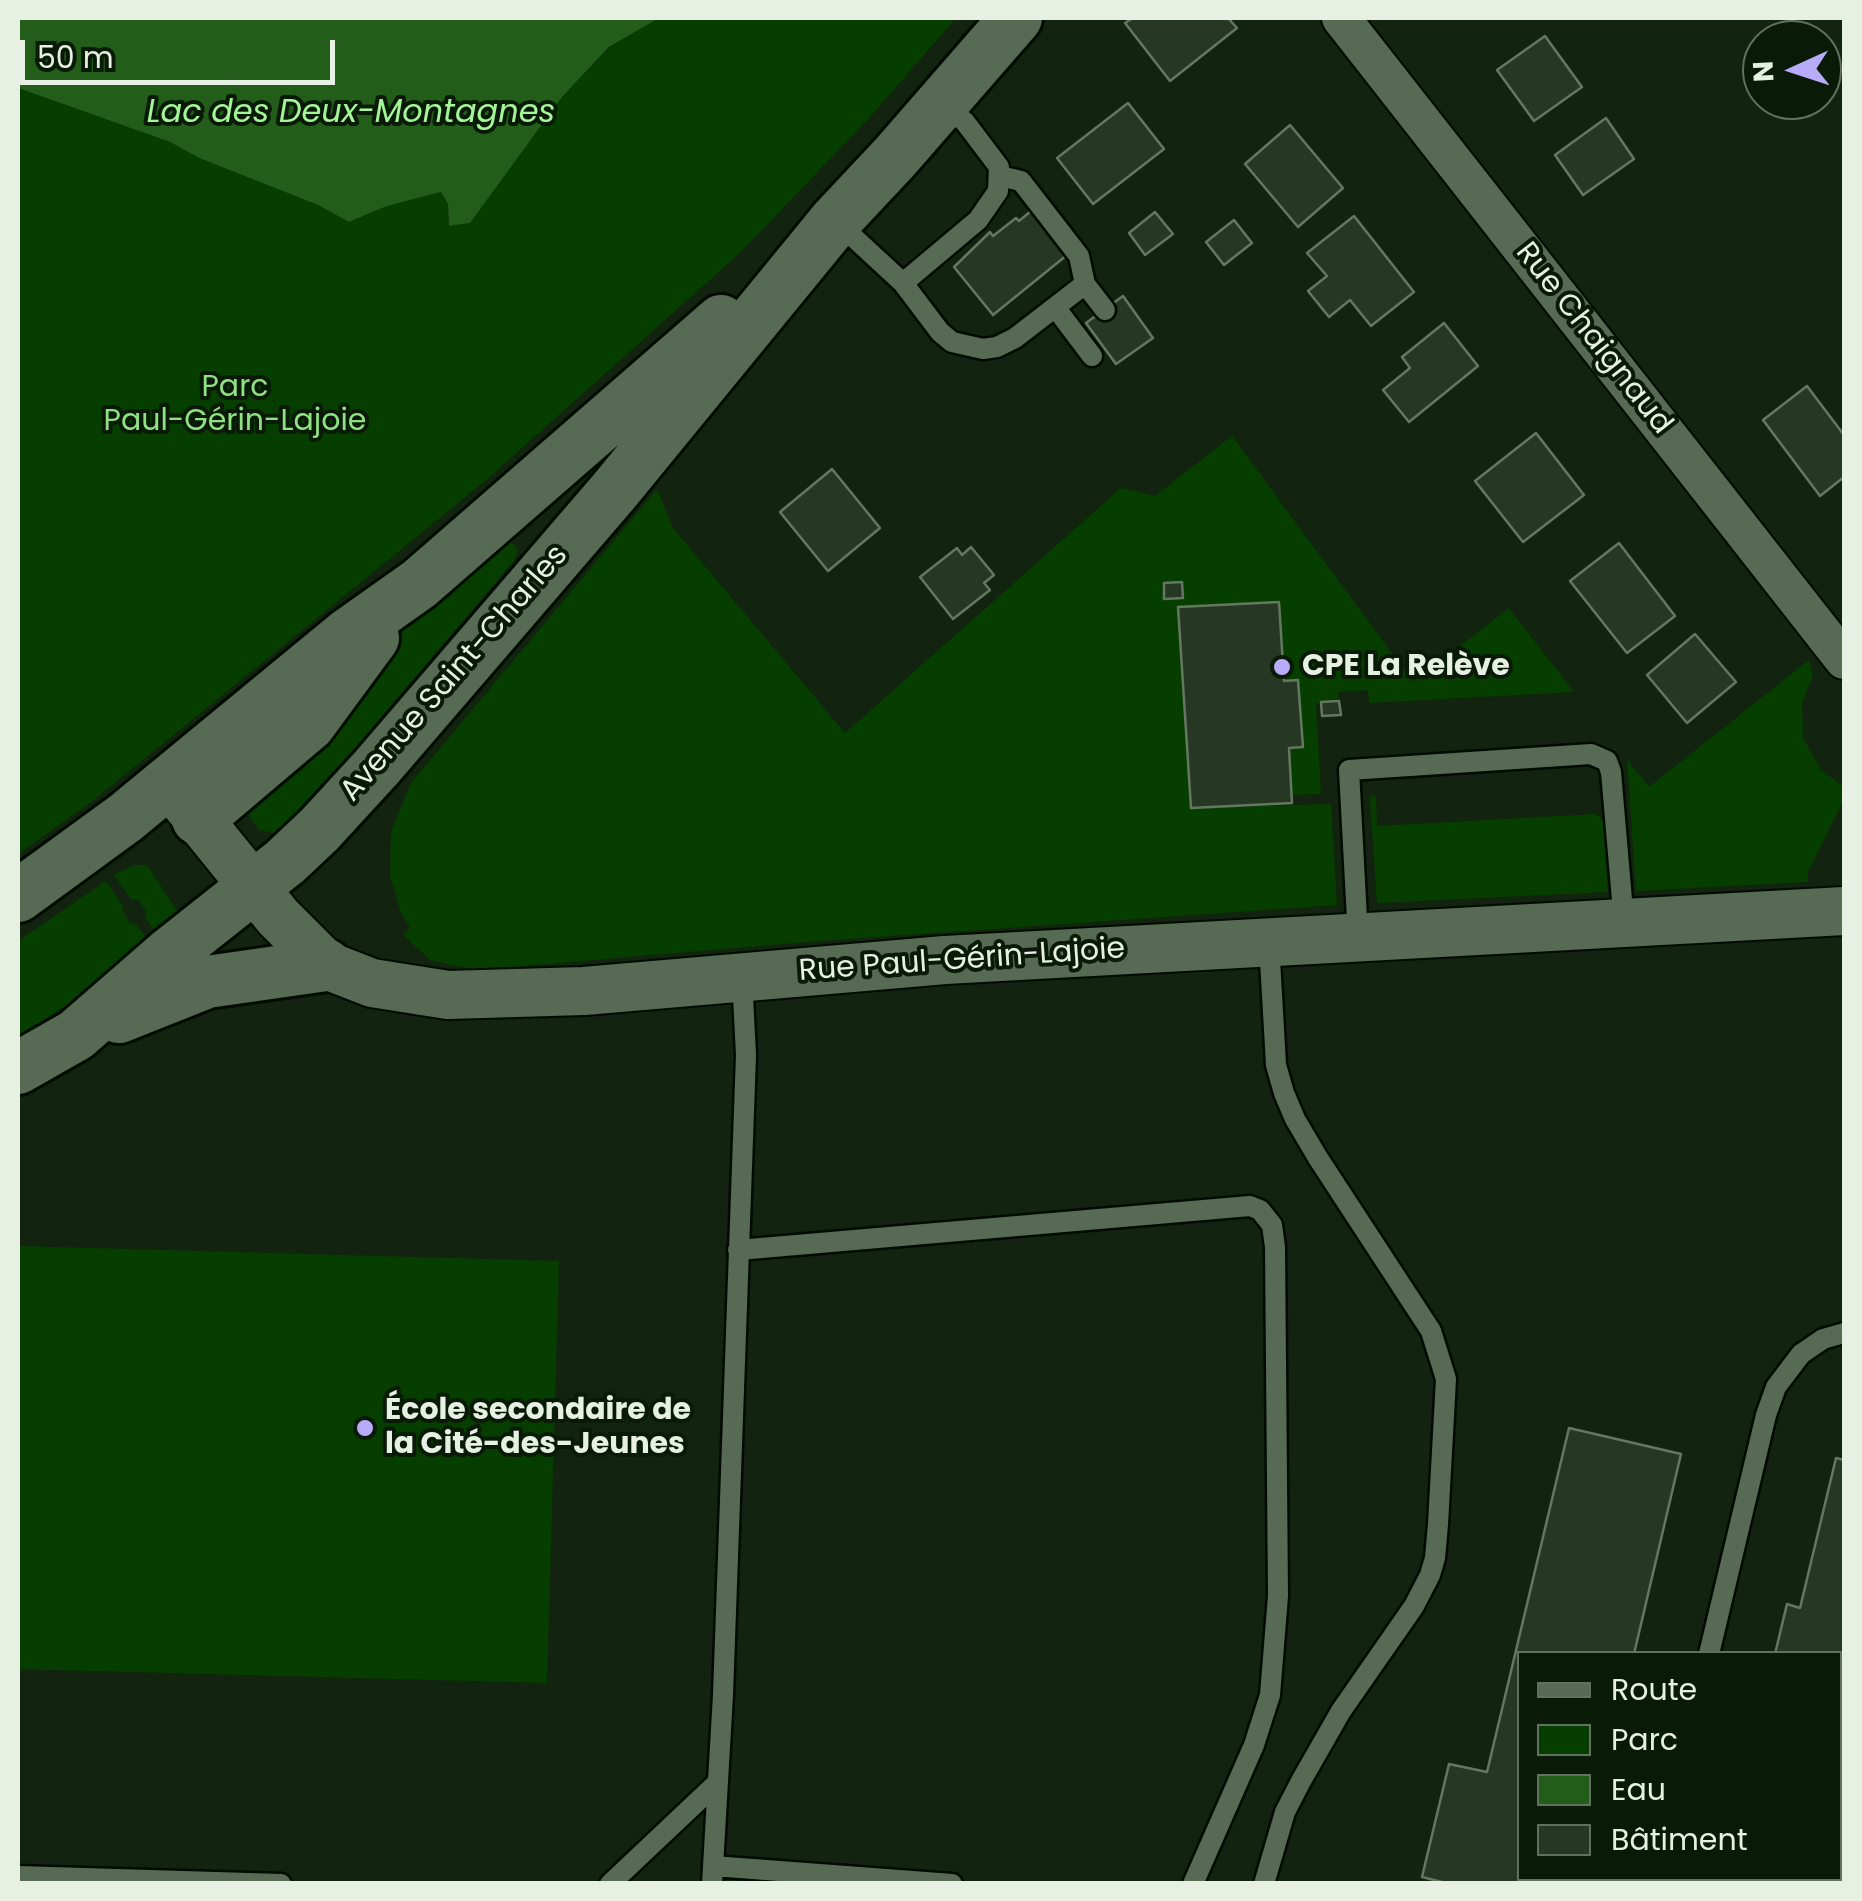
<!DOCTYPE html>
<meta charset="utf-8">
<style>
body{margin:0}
#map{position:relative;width:1862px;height:1901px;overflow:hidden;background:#12230f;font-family:Poppins,sans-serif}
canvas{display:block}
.frame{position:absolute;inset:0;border:20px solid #e6f1e4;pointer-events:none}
.legend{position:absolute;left:1517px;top:1651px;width:325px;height:230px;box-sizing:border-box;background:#091a07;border:2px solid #61705f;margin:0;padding:12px 18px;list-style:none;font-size:30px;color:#e6f1e4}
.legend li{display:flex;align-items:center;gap:20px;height:50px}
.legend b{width:50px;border:2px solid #61705f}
.north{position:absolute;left:1742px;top:20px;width:100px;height:100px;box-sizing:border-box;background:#091a07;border:2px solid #61705f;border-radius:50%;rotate:267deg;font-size:28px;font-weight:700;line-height:40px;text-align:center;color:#e6f1e4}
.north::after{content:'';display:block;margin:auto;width:35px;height:45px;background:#b8abf7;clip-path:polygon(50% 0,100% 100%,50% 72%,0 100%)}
.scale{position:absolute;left:20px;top:40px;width:315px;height:45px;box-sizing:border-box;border:5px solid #e6f1e4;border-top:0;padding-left:12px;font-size:30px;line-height:35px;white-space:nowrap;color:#e6f1e4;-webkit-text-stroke:8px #091a07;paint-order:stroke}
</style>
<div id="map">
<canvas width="1862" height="1901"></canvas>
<div class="frame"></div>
<ul class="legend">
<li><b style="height:12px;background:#576a53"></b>Route</li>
<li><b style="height:28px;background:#063e00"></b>Parc</li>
<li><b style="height:28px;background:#225d19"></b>Eau</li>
<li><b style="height:28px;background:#263823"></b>Bâtiment</li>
</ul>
<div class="north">N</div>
<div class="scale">50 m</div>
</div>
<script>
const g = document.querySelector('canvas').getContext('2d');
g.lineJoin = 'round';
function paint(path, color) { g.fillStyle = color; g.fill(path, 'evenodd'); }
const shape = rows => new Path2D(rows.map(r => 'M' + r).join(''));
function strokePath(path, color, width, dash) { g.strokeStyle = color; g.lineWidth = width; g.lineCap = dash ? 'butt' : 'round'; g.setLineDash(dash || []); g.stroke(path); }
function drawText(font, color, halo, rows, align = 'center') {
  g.font = font + ' Poppins,sans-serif'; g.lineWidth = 8; g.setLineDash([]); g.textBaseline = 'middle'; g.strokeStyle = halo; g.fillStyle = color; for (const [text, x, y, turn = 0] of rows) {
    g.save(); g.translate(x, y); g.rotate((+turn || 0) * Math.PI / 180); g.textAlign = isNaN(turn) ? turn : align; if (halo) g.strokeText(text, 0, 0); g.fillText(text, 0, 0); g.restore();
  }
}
const green = shape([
 [659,18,956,18,870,117,741,252,485,481,90,803,18,854,18,88,170,142,199,158,318,205,349,222,387,206,441,192,448,204,449,226,470,223,562,97,610,47],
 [1232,436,1413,682,1509,608,1574,692,1369,703,1368,690,1338,692,1339,701,1316,703,1321,794,1292,795,1289,748,1302,747,1298,681,1284,681,1279,602,1179,607,1191,808,1331,804,1337,905,806,942,475,970,430,960,403,935,410,928,401,913,390,875,391,831,411,783,657,489,673,528,845,733,1121,488,1155,496],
 [510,541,518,550,513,562,287,828,277,833,259,830,248,814,247,804,388,643,503,542],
 [1809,660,1813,675,1802,703,1803,737,1820,769,1844,787,1844,799,1808,872,1808,882,1636,891,1627,759,1649,787],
 [1376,796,1377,826,1596,814,1603,820,1608,892,1377,903,1370,797],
 [133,865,147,865,182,918,162,942,145,918,147,912,138,900,131,899,114,875],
 [106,881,123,906,123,912,130,923,136,924,153,948,18,1037,18,941],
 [20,1246,559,1261,547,1683,18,1669]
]);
const water = shape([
 [18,18,659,18,609,47,562,97,470,223,449,226,448,204,441,192,387,206,349,222,318,205,199,158,170,142,18,88]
]);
const building = shape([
 [1133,18,1228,18,1237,28,1170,81,1125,23,1133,18],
 [1545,36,1582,87,1534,121,1497,70,1545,36],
 [1128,103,1164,149,1093,204,1057,158,1128,103],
 [1606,118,1634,159,1583,195,1555,155,1606,118],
 [1290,125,1343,188,1298,227,1245,164,1290,125],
 [1031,211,1067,255,993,315,954,267,990,232,993,236,1016,218,1019,221,1031,211],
 [1155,212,1173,234,1145,255,1129,233,1155,212],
 [1354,216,1414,292,1371,326,1350,300,1329,317,1308,291,1327,276,1307,253,1354,216],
 [1234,220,1252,243,1224,265,1206,242,1234,220],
 [1123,296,1153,338,1116,364,1086,323,1123,296],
 [1444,323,1478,366,1409,422,1383,390,1410,368,1402,357,1444,323],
 [1807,386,1844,435,1844,477,1820,496,1763,420,1807,386],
 [1536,433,1584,495,1523,542,1475,481,1536,433],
 [832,469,880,528,828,571,780,512,832,469],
 [1619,543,1675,616,1627,653,1570,581,1619,543],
 [971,547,994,575,984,583,990,590,953,619,920,577,957,548,962,555,971,547],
 [1182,582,1183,598,1164,599,1164,583,1182,582],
 [1279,602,1284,681,1298,680,1303,747,1289,748,1292,803,1191,808,1178,607,1279,602],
 [1695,634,1736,682,1687,723,1647,675,1695,634],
 [1339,701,1341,715,1322,716,1321,702,1339,701],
 [1569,1428,1681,1454,1634,1654,1520,1654,1520,1878,1840,1878,1840,1654,1775,1654,1787,1604,1800,1608,1836,1458,1844,1460,1844,1884,1450,1884,1422,1877,1449,1764,1487,1772,1569,1428]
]);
const service = shape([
 [1000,176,1021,181,1079,256,1085,284,1105,310],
 [837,222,903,283,978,220,998,191,999,167,965,122,944,105],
 [903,283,940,332,952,342,983,349,997,347,1015,338,1085,284],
 [1055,307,1092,356],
 [1358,938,1349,770,1591,754,1607,761,1611,772,1624,923],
 [738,1250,1250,1206,1260,1210,1272,1225,1275,1247,1278,1596,1270,1695,1254,1745,1193,1884],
 [1709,1654,1766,1415,1776,1387,1801,1354,1823,1339,1844,1333],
 [713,1866,952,1884],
 [18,1876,281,1884],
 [610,1884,718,1782],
 [712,1884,723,1695,746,1055,742,977],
 [1264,1884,1285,1812,1301,1781,1341,1711,1414,1606,1430,1575,1435,1558,1438,1524,1446,1379,1431,1331,1318,1158,1295,1119,1284,1093,1276,1065,1269,942]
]);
const minor = shape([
 [1341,18,1844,660]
]);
const tertiary = shape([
 [174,789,278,917,326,965,372,983,448,995,584,991,945,960,1844,911]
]);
const secondary = shape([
 [198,819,309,725,373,638],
 [18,896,125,818,347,635,419,584,721,321],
 [119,1017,207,982,326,965],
 [18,1068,76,1035,169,954,285,862,319,830,376,768,615,490,835,221,895,157,1016,18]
]);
const markers = [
 [1282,667,10,"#b8abf7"],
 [365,1428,10,"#b8abf7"]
];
const streetNames = [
 ["Rue Chaignaud",1593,339,52],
 ["Avenue Saint-Charles",455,674,-49],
 ["Rue Paul-Gérin-Lajoie",962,961,-4]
];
const parkNames = [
 ["Parc",235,388],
 ["Paul-Gérin-Lajoie",235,422]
];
const poiNames = [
 ["CPE La Relève",1302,667],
 ["École secondaire de",385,1411],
 ["la Cité-des-Jeunes",385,1445]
];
const waterNames = [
 ["Lac des Deux-Montagnes",351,114]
];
paint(green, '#063e00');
paint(water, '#225d19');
paint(building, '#263823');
strokePath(building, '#647861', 2.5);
strokePath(service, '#010c00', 25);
strokePath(minor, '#010c00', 42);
strokePath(tertiary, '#010c00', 52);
strokePath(secondary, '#010c00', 58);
strokePath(service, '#576a53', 20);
strokePath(minor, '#576a53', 38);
strokePath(tertiary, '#576a53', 48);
strokePath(secondary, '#576a53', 52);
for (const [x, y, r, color] of markers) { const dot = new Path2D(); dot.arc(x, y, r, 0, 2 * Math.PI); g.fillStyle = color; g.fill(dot); strokePath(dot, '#091a07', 4); }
drawText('30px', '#e6f1e4', '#091a07', streetNames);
drawText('30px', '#90e084', '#091a07', parkNames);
drawText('bold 30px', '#e6f1e4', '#091a07', poiNames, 'left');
drawText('italic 32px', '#a5f699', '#091a07', waterNames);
</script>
